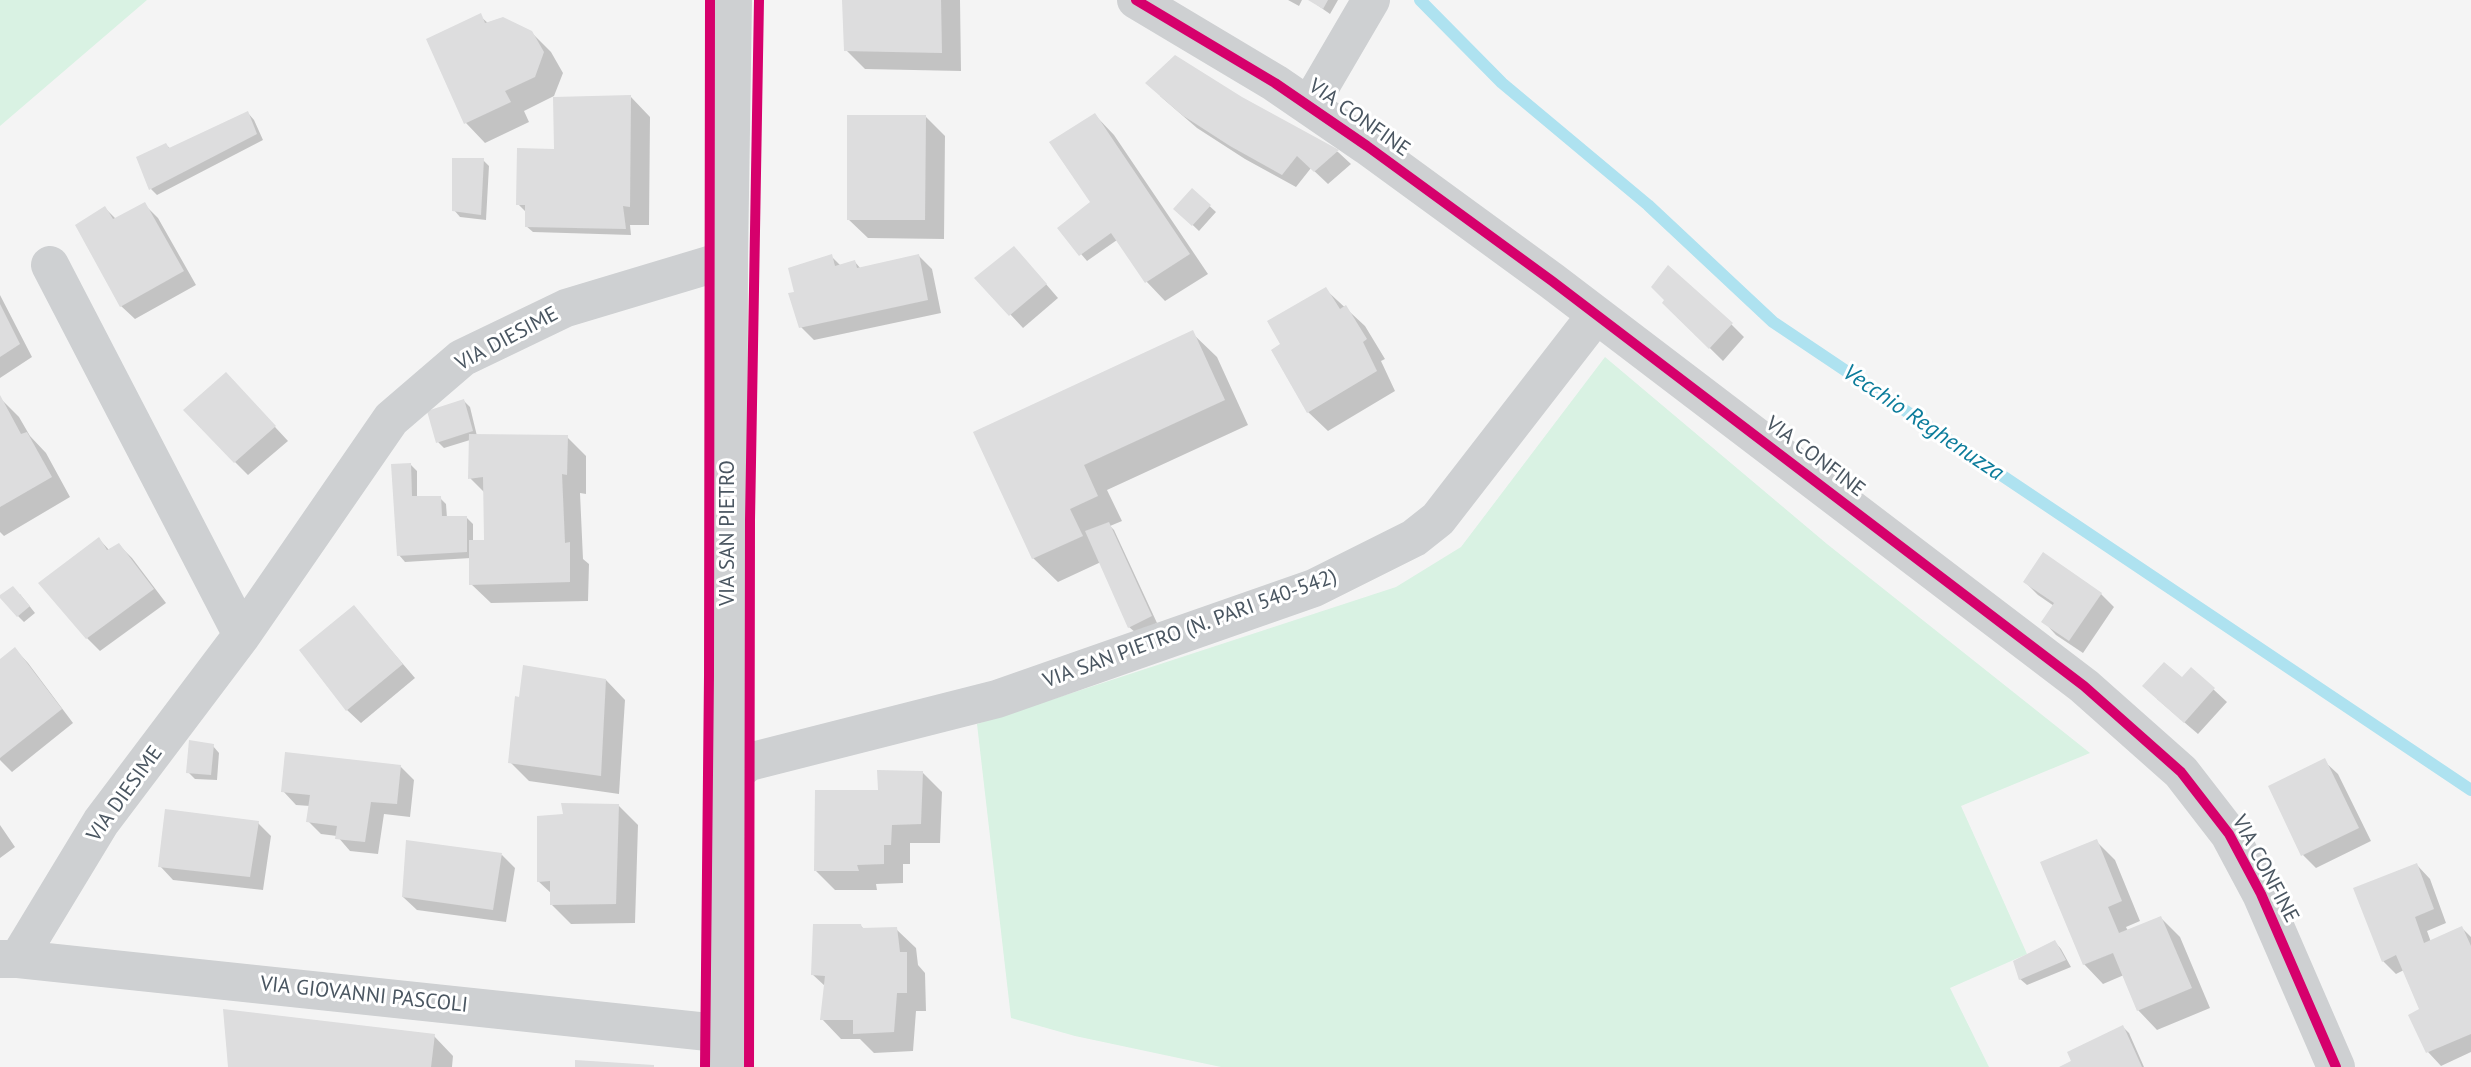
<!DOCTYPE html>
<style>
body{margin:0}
canvas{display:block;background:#f4f4f4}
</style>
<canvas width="2471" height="1067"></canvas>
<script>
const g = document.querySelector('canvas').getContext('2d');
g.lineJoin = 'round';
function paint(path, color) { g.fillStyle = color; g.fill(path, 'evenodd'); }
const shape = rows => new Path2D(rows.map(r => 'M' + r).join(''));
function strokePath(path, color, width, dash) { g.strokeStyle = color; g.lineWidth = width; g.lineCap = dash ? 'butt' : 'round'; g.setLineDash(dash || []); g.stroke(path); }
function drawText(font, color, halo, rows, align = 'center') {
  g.font = font + ' "PT Sans",sans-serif'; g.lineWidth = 6; g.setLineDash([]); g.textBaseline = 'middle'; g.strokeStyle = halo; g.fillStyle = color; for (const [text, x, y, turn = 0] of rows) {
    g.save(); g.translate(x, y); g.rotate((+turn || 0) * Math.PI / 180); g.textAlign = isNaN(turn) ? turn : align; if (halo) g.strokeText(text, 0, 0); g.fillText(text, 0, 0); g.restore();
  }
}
const green = shape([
 [0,0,147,0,0,126],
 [1605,357,1827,544,2090,753,1961,806,2027,954,1950,988,1989,1067,1221,1067,1075,1036,1011,1018,977,724,1396,587,1461,547]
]);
const shadow = shape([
 [844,0,960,0,961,71,865,69,846,50],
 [1288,0,1302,0,1299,6],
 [1310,0,1338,0,1330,14],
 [480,16,489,24,531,32,551,52,563,73,554,96,524,111,529,122,485,143,466,123,428,40],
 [1160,96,1241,99,1338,152,1351,164,1328,184,1311,168,1296,187,1245,159,1197,128],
 [631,97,650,117,649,225,630,225,631,235,533,232,526,226,527,213,518,204,556,151],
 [248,113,254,120,263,140,157,195,151,189,166,145,171,149],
 [1095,115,1114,135,1208,274,1165,301,1146,281,1117,240,1087,261,1059,228,1092,202],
 [926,117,945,136,944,239,868,238,848,219],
 [483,160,489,166,486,220,460,217,454,210],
 [1192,190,1216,212,1199,231,1176,209],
 [144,204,158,218,196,285,135,319,121,306,105,208,116,219],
 [831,256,841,266,855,262,861,269,919,256,932,269,941,313,814,340,801,327,797,294],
 [1027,262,1058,298,1023,328,1010,314],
 [1325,289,1365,326,1385,359,1381,361,1395,391,1328,431,1308,412,1283,345],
 [0,295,32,357,0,378],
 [1664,303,1731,324,1744,337,1723,361],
 [1192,333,1217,357,1248,425,1107,490,1122,521,1110,526,1114,530,1157,623,1136,633,1129,627,1101,562,1058,582,1033,558,976,433],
 [239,388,288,441,248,475,235,462],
 [0,398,19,417,30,436,46,453,70,497,4,536,0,532],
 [464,401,470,407,477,436,567,437,586,456,586,494,580,493,583,559,589,564,588,601,491,603,471,584,471,558,405,562,399,555,411,465,417,471,417,498,440,498,446,504,447,518,467,518,473,524,473,542,486,541,485,493,470,478,470,440,444,448,438,442],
 [99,539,110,551,119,545,132,558,166,603,100,651,87,638],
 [2025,582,2101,594,2114,607,2083,653,2056,635,2043,621,2054,606,2038,595],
 [20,594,35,613,24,622,18,616],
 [354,607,415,678,361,723,347,710,301,650],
 [15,649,28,663,73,723,12,772,0,760,0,661],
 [606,680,625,700,619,794,529,781,510,762],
 [2182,680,2213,689,2227,702,2198,734,2157,699],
 [213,746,219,753,217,780,195,779,188,772],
 [2324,761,2338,774,2371,841,2316,868,2303,855],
 [400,766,414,780,410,817,384,814,378,854,350,851,337,836,321,834,308,821,310,806,296,805,283,791],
 [922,772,942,792,940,843,910,843,910,864,903,864,903,883,876,884,877,890,835,890,816,871,880,791],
 [618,805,638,825,635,923,571,924,551,904,552,894,538,881,565,816],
 [258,823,271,836,263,890,173,880,160,866],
 [0,825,15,847,0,858],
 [2096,841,2115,860,2140,921,2126,927,2128,931,2161,918,2180,937,2210,1008,2157,1030,2138,1010,2124,975,2103,984,2084,964],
 [502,855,515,868,506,922,417,910,403,897],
 [2417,865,2430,879,2446,923,2427,931,2431,942,2462,928,2471,937,2471,1052,2441,1066,2428,1052,2411,1015,2421,1010,2404,970,2396,974,2383,961],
 [860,925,865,930,896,929,916,948,918,965,925,973,926,1011,916,1011,913,1051,874,1053,860,1039,841,1039,822,1019,826,987,812,974],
 [2055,942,2061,949,2071,967,2027,985,2020,979],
 [2123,1027,2129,1033,2144,1067,2063,1067],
 [434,1036,453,1056,452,1067,230,1067]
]);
const stream = shape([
 [1420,0,1502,83,1648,205,1773,322,2471,790]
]);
const building = shape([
 [842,0,941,0,942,53,844,51],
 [1308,0,1328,0,1323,9],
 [481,13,485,23,503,17,532,31,544,52,535,77,505,91,511,102,464,124,426,39],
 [1175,55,1242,97,1339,150,1314,172,1297,156,1282,175,1230,146,1182,115,1145,83],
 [631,95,630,207,623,206,626,229,525,227,525,205,516,205,517,148,554,149,553,97],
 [248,111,257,134,149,190,136,157,166,143,169,148],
 [1095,113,1190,254,1145,283,1111,233,1079,256,1057,228,1090,202,1049,142],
 [847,115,926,115,925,220,847,220],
 [452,158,484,158,481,215,452,211],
 [1192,188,1211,205,1192,226,1173,209],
 [145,202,184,271,120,307,75,225,105,206,113,219],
 [1014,246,1047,284,1009,316,974,278],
 [832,254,835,266,855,260,857,268,919,254,928,300,799,328,788,293,794,292,788,268],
 [1668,265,1733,323,1709,349,1662,303,1664,300,1651,287],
 [1326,287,1340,309,1346,305,1367,339,1363,342,1377,371,1307,413,1271,350,1280,344,1267,321],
 [0,304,20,344,0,357],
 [1193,330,1225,400,1084,465,1098,496,1070,509,1083,536,1032,559,973,432],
 [226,372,276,426,234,463,183,410],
 [0,395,21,434,27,432,52,477,0,507],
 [464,399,473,431,436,443,427,411],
 [469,434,568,435,567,475,562,474,565,543,570,542,570,582,469,585,469,540,484,540,483,477,468,479],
 [411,463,412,496,441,496,442,516,467,516,467,552,397,556,391,464],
 [1109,522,1152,616,1128,628,1085,531],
 [99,537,107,550,119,543,154,589,86,639,38,583],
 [2043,552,2102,593,2069,641,2041,622,2054,603,2023,582],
 [13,586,30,606,17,617,0,598,0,595],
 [354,605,403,664,346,711,299,650],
 [15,647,62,709,0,758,0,659],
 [2164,662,2182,677,2191,667,2215,688,2184,723,2142,686],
 [523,665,606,679,601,776,508,763,515,696,519,697],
 [189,740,214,744,211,775,186,773],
 [285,752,401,765,397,804,371,802,365,842,335,839,337,826,306,822,310,795,281,792],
 [2325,758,2359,828,2301,856,2268,786],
 [877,770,923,771,921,824,892,825,891,845,884,845,884,864,857,865,859,871,814,871,815,790,878,790],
 [561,803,619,804,616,904,550,905,550,881,537,882,537,816,563,814],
 [165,809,259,821,250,877,158,867],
 [2097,839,2122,901,2108,907,2119,933,2161,916,2192,988,2137,1011,2113,953,2083,965,2040,862],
 [406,840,502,853,493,910,402,897],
 [2417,863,2434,909,2415,917,2424,943,2462,926,2471,946,2471,1034,2426,1053,2408,1015,2419,1009,2396,955,2382,962,2353,888],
 [813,924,861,924,862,928,897,927,900,952,907,952,907,993,897,993,894,1032,853,1034,853,1020,820,1020,825,976,811,975],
 [2055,940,2066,960,2019,980,2013,961],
 [223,1009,435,1034,431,1067,228,1067],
 [2123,1025,2142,1067,2059,1067,2071,1061,2067,1052],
 [575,1060,654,1065,654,1067,575,1067]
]);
const minor = shape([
 [1136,0,1275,83,1367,146,1552,281,2084,686,2181,772,2229,834,2261,894,2336,1067],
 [1309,106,1371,0],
 [50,265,242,635],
 [727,779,749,762,997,699,1314,588,1414,538,1438,519,1596,315],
 [0,959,18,959,727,1034],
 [18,959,101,822,242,635,391,419,462,358,566,308,729,259],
 [727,1067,729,259,733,0]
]);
const cycleway = shape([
 [1136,0,1275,83,1367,146,1552,281,2084,686,2181,772,2229,834,2261,894,2336,1067],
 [705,1067,709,676,710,0],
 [749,1067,750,520,759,0]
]);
const streetNames = [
 ["VIA CONFINE",1359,118,35],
 ["VIA DIESIME",507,339,-28],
 ["VIA CONFINE",1815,457,37],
 ["VIA SAN PIETRO",728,533,-90],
 ["VIA SAN PIETRO (N. PARI 540-542)",1190,629,-20],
 ["VIA DIESIME",125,794,-54],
 ["VIA CONFINE",2265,869,62],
 ["VIA GIOVANNI PASCOLI",364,995,6]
];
const waterNames = [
 ["Vecchio Reghenuzza",1923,423,34]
];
paint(green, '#d9f2e3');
paint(shadow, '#0003');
strokePath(stream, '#aee2f0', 12);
paint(building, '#ddddde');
strokePath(minor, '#ced0d2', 38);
strokePath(cycleway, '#d6006c', 10);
drawText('21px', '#4a5661', '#fff', streetNames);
drawText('italic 23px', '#0c7c9b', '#fff', waterNames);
</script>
